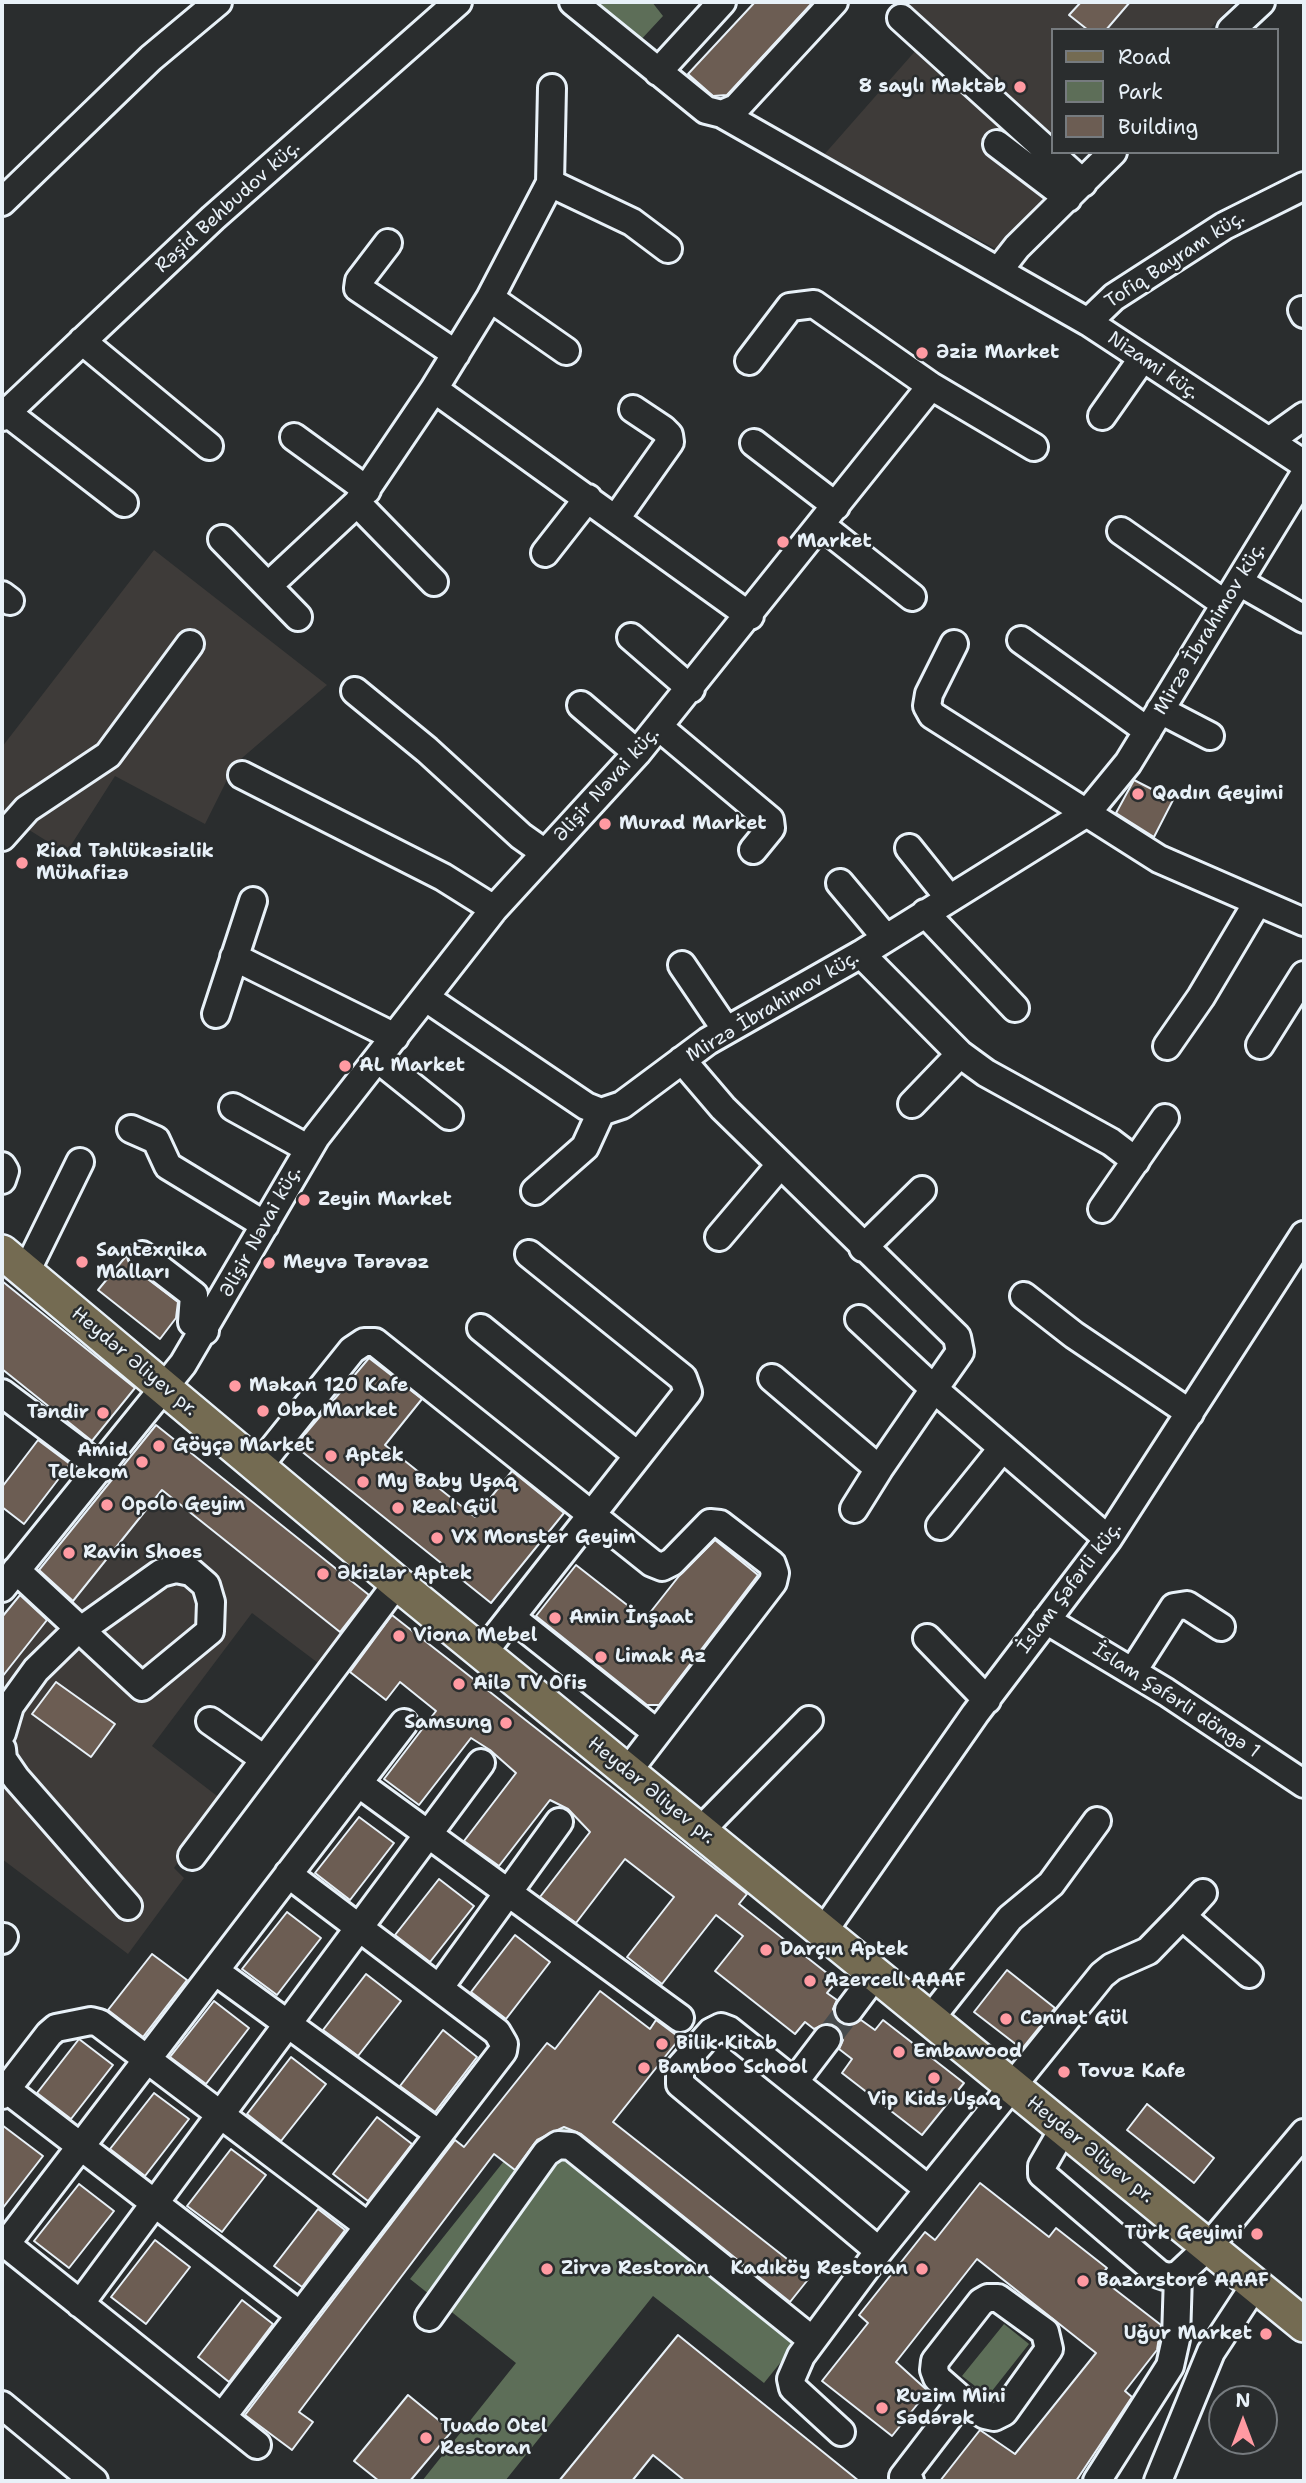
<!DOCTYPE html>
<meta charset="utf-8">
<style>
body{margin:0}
#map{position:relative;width:1306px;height:2483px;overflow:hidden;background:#2a2d2e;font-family:"Shantell Sans",sans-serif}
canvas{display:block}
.frame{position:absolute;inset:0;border:4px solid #e8f1f8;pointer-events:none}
.legend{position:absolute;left:1051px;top:28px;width:228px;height:126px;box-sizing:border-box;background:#2a2d2e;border:2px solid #767b7f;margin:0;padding:9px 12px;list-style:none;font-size:21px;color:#e8f1f8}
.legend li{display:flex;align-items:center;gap:14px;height:35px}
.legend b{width:35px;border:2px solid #767b7f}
.north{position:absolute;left:1208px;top:2385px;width:70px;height:70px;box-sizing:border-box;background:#2a2d2e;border:2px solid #767b7f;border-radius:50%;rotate:0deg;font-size:19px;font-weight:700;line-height:28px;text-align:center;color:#e8f1f8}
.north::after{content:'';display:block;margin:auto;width:24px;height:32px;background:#ff9aa2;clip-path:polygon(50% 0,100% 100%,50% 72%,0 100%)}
</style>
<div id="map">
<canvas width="1306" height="2483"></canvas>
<div class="frame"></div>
<ul class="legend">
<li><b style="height:9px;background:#746b52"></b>Road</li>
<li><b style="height:19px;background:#5d6e58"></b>Park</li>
<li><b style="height:19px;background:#6c5d53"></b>Building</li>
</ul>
<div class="north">N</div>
</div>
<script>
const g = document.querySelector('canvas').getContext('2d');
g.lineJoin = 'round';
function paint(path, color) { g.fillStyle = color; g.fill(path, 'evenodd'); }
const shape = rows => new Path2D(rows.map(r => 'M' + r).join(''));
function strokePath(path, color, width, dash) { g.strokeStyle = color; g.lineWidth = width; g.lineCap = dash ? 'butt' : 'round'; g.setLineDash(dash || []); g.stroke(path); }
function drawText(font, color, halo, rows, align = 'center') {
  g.font = font + ' "Shantell Sans",sans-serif'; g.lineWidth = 5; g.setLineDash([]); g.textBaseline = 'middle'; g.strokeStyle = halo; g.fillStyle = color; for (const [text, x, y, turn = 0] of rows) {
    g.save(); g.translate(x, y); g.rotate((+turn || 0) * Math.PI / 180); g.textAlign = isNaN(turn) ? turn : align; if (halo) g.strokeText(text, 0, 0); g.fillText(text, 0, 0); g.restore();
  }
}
const built = shape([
 [892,2,1235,2,1209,30,1052,30,1052,145],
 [917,49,1063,179,998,250,822,157],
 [154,550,327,685,235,764,205,824,115,776,66,853,2,813,2,747],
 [156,1425,374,1599,322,1666,252,1613,152,1746,221,1799,174,1868,184,1878,128,1954,2,1859,2,1617]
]);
const green = shape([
 [590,2,652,2,663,16,637,44],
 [555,2097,579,2116,553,2149,797,2342,764,2383,653,2296,505,2481,422,2481,516,2363,410,2279],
 [1004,2324,1029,2344,988,2396,962,2376]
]);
const building = shape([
 [755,2,813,2,727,95,713,96,688,74,755,2],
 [1081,2,1130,2,1106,30,1088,30,1069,15,1081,2],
 [1134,780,1173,800,1154,837,1116,813,1134,780],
 [127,1255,132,1267,178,1302,176,1318,160,1339,98,1290,127,1255],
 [2,1281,135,1388,92,1441,2,1369,2,1281],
 [369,1358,422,1399,385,1445,475,1517,512,1471,564,1513,491,1603,295,1446,369,1358],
 [156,1425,369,1595,340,1632,162,1490,73,1601,39,1570,156,1425],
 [38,1440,70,1464,24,1524,2,1507,2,1487,38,1440],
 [715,1540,758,1575,659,1705,647,1705,536,1616,576,1565,645,1619,679,1576,715,1540],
 [20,1595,47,1620,2,1677,2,1617,20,1595],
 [392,1615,747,1894,739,1904,837,1981,827,1993,837,2000,833,2009,839,2022,848,2026,861,2020,875,2030,883,2020,964,2083,922,2135,842,2073,852,2059,839,2049,843,2040,837,2027,828,2023,814,2029,805,2022,795,2034,715,1971,743,1936,716,1915,662,1984,627,1957,674,1897,625,1859,576,1923,540,1897,590,1832,568,1809,550,1800,499,1866,464,1841,516,1773,490,1750,471,1738,419,1805,384,1779,436,1711,400,1682,386,1700,350,1672,392,1615],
 [56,1682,115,1724,91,1757,32,1714,56,1682],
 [359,1817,394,1843,350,1900,315,1873,359,1817],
 [439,1879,474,1906,430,1962,395,1935,439,1879],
 [287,1912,321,1938,277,1995,242,1969,287,1912],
 [515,1935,550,1962,506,2019,471,1992,515,1935],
 [152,1954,187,1980,143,2037,108,2010,152,1954],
 [1007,1970,1055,2008,1022,2049,974,2012,1007,1970],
 [366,1974,401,2001,358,2056,323,2030,366,1974],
 [600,1991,650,2029,656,2020,680,2038,613,2122,810,2277,790,2302,581,2134,564,2127,537,2140,515,2170,494,2154,299,2412,313,2422,292,2450,245,2415,455,2140,464,2147,547,2043,555,2049,600,1991],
 [214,2001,249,2028,206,2084,170,2057,214,2001],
 [443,2030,477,2057,435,2112,400,2086,443,2030],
 [79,2039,113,2065,71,2119,37,2093,79,2039],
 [291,2057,326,2084,281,2141,247,2114,291,2057],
 [154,2093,189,2119,145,2176,110,2149,154,2093],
 [1147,2104,1214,2158,1194,2183,1127,2130,1147,2104],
 [377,2117,412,2144,368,2201,333,2174,377,2117],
 [2,2125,43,2156,2,2209,2,2125],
 [231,2149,266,2175,222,2232,187,2206,231,2149],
 [980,2183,1049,2237,1056,2228,1107,2268,1099,2277,1161,2325,1157,2350,1125,2391,1132,2397,1076,2481,940,2481,980,2430,1015,2454,1096,2353,977,2259,896,2362,928,2391,892,2436,822,2381,868,2323,859,2315,925,2232,935,2240,980,2183],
 [79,2184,114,2211,69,2268,34,2241,79,2184],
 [318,2209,345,2230,302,2287,274,2266,318,2209],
 [155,2240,190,2267,146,2324,111,2297,155,2240],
 [242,2300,273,2324,229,2382,198,2357,242,2300],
 [678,2335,859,2481,685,2481,653,2455,632,2481,559,2481,678,2335],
 [408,2395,452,2431,410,2481,379,2481,354,2461,408,2395]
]);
const minorTunnel = shape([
 [827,2039,849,2010]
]);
const minor = shape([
 [573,2,706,110,722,114,736,108,834,2],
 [901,18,1083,183],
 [1231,30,1261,2],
 [658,72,722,2],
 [722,114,1088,322,1304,464],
 [997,144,1068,198],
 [550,183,552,88],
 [2,202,151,58,218,2],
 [388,243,359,281,358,288,456,354],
 [668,249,632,222,550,183,490,298,434,389,750,616],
 [999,270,1017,247,1113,152],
 [490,298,566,351],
 [1302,310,1304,314],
 [1088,322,1114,297,1224,226,1304,186],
 [82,341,209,446],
 [931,386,1034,447],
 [6,412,124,503],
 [1102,416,1142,359],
 [2,417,213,218,458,2],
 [294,437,367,490],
 [1269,441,1304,416],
 [754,443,836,506],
 [357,503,434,582],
 [617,517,670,442,669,435,663,429,633,409],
 [821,525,912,597],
 [1121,531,1225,604],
 [222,539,298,617],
 [545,553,588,498],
 [1239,582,1304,619],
 [269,585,357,503,434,389],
 [2,595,10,601],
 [631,637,691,689],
 [1021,640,1148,731],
 [954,644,929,694,927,706,932,715,1159,859,1304,922],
 [355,691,427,750,521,836,545,853],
 [581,705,637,753],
 [1160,710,1210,736],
 [659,727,770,820,771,828,753,850],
 [242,775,443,877,494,909],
 [2,837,27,809,108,755,190,644],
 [909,848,949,898],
 [840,883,886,938],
 [925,913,1015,1008],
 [861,954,960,1054,986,1073,1111,1142,1136,1161],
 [234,957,395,1037],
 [682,965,726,1030],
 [426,998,586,1106,601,1112,622,1105,708,1041,861,954,1087,813,1128,763,1304,475],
 [216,1014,253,901],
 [1260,1045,1304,975],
 [1167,1046,1201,997,1257,903],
 [378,1059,449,1116],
 [682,1060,723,1108,957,1337,960,1352,934,1389,1108,1539],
 [912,1104,960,1054],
 [233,1107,309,1149],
 [131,1129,156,1140,168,1166,265,1225],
 [2,1166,5,1171,2,1180],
 [535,1191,585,1147,601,1112],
 [1102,1209,1165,1118],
 [719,1237,780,1165],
 [863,1248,922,1190],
 [142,1255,194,1295,192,1322,205,1331],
 [26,1272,80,1162],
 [1024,1296,1074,1335,1190,1413],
 [481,1328,636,1454],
 [772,1378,879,1469,934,1389,859,1319],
 [2,1393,102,1468],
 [259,1466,352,1350,364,1342,375,1342,652,1563,662,1567,672,1562,710,1523,720,1524,772,1564,775,1573,773,1582,628,1771],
 [854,1509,879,1469],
 [940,1526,1001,1450],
 [16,1570,142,1687,210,1631,211,1602,206,1585,191,1572,176,1569,161,1573,81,1630],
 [2,1588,183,1364,316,1137,494,909,637,753,931,386,814,304,790,307,749,361],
 [511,1617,657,1733],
 [1046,1620,1166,1692,1304,1784],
 [927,1638,987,1700],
 [483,1653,688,1392,683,1378,529,1254],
 [1133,1671,1174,1607,1187,1605,1221,1627],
 [210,1721,264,1759],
 [2,1733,10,1706,36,1670,79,1628],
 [2,1749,3,1759,16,1778,128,1906],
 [358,1783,680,2018],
 [700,1831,809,1720],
 [192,1856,397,1583],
 [1182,1916,1203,1893],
 [823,1932,975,1714,1108,1539,1304,1235],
 [2,1940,4,1937],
 [215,1971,439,2134],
 [440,1987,559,1822],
 [849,2010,876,1974],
 [930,2019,1010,1918,1051,1884,1097,1821],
 [795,2081,827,2039],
 [6,2089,300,2315],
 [2,2095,49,2034,56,2028,91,2021,99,2023,368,2226],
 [1064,2128,1042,2166,1042,2174,1159,2274,1168,2277,1178,2275,1208,2247,1304,2133],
 [2,2241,257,2445],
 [6,2244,404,1723],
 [879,2251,680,2084,680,2067,711,2032,721,2027,729,2030,928,2189],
 [988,2298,998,2298,1045,2332,1049,2349,1004,2412,994,2417,985,2415,962,2400,937,2378,934,2370,935,2361,981,2302,988,2298],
 [80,2304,481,1763],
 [429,2317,546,2153,558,2145,571,2146,812,2340],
 [2,2405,94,2481],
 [222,2417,503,2051,504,2044,497,2032,288,1874],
 [841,2432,793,2388,791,2379,801,2356,879,2251,1102,1975,1112,1967,1148,1951,1182,1916,1249,1974],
 [910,2481,903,2477,962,2400],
 [1097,2481,1170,2366,1176,2339,1178,2275],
 [1158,2481,1211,2352,1255,2285]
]);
const major = shape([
 [2,1252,397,1583,1304,2325]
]);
const markers = [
 [1020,87,7,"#ff9aa2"],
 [922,353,7,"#ff9aa2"],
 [783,542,7,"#ff9aa2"],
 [1138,794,7,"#ff9aa2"],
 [605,824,7,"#ff9aa2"],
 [22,863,7,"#ff9aa2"],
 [345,1066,7,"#ff9aa2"],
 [304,1200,7,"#ff9aa2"],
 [82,1262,7,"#ff9aa2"],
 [269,1263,7,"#ff9aa2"],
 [235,1386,7,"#ff9aa2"],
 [263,1411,7,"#ff9aa2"],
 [103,1413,7,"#ff9aa2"],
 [159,1446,7,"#ff9aa2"],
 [331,1456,7,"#ff9aa2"],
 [142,1462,7,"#ff9aa2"],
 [363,1482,7,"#ff9aa2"],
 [107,1505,7,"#ff9aa2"],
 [398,1508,7,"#ff9aa2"],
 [437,1538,7,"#ff9aa2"],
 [69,1553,7,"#ff9aa2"],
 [323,1574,7,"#ff9aa2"],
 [555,1618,7,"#ff9aa2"],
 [399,1636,7,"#ff9aa2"],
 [601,1657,7,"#ff9aa2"],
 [459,1684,7,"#ff9aa2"],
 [506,1723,7,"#ff9aa2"],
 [766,1950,7,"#ff9aa2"],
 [810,1981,7,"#ff9aa2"],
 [1006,2019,7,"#ff9aa2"],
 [662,2044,7,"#ff9aa2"],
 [899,2052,7,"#ff9aa2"],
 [644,2068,7,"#ff9aa2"],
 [1064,2072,7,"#ff9aa2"],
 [934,2078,7,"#ff9aa2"],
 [1257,2234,7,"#ff9aa2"],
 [547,2269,7,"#ff9aa2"],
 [922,2269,7,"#ff9aa2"],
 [1083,2281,7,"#ff9aa2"],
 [1266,2334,7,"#ff9aa2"],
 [882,2408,7,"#ff9aa2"],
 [426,2438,7,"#ff9aa2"]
];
const poiNames = [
 ["8 saylı Məktəb",1006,87,"right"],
 ["Əziz Market",936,353],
 ["Market",797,542],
 ["Qadın Geyimi",1152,794],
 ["Murad Market",619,824],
 ["Riad Təhlükəsizlik",36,852],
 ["Mühafizə",36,874],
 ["AL Market",359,1066],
 ["Zeyin Market",318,1200],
 ["Santexnika",96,1251],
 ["Malları",96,1273],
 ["Meyvə Tərəvəz",283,1263],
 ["Məkan 120 Kafe",249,1386],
 ["Oba Market",277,1411],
 ["Təndir",89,1413,"right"],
 ["Göyçə Market",173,1446],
 ["Amid",128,1451,"right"],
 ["Telekom",128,1473,"right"],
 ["Aptek",345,1456],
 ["My Baby Uşaq",377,1482],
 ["Opolo Geyim",121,1505],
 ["Real Gül",412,1508],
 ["VX Monster Geyim",451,1538],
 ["Ravin Shoes",83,1553],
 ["Əkizlər Aptek",337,1574],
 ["Amin İnşaat",569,1618],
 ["Viona Mebel",413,1636],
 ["Limak Az",615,1657],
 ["Ailə TV Ofis",473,1684],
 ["Samsung",492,1723,"right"],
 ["Darçın Aptek",780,1950],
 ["Azercell AAAF",824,1981],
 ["Cənnət Gül",1020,2019],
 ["Bilik Kitab",676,2044],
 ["Embawood",913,2052],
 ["Bamboo School",658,2068],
 ["Tovuz Kafe",1078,2072],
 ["Vip Kids Uşaq",934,2100,"center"],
 ["Türk Geyimi",1243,2234,"right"],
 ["Zirvə Restoran",561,2269],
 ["Kadıköy Restoran",908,2269,"right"],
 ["Bazarstore AAAF",1097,2281],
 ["Uğur Market",1252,2334,"right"],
 ["Ruzim Mini",896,2397],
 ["Sədərək",896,2419],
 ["Tuado Otel",440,2427],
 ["Restoran",440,2449]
];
const streetNames = [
 ["Rəşid Behbudov küç.",228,207,-42],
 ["Tofiq Bayram küç.",1175,260,-33],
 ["Nizami küç.",1153,366,34],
 ["Mirzə İbrahimov küç.",1210,629,-59],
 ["Əlişir Nəvai küç.",607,785,-48],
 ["Mirzə İbrahimov küç.",773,1007,-31],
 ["Əlişir Nəvai küç.",261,1232,-61],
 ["Heydər Əliyev pr.",134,1362,40],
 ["İslam Şəfərli küç.",1070,1588,-53],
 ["İslam Şəfərli döngə 1",1176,1701,33],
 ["Heydər Əliyev pr.",651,1791,39],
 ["Heydər Əliyev pr.",1090,2150,39]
];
paint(built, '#3e3b39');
paint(green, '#5d6e58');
paint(building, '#6c5d53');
strokePath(building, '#e8f1f8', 2);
strokePath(minorTunnel, '#464a4c', 26, [26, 13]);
strokePath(minor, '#e8f1f8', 32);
strokePath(major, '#e8f1f8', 38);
strokePath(minor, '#2a2d2e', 26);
strokePath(major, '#746b52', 33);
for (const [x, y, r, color] of markers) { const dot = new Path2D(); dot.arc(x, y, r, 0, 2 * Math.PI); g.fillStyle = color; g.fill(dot); strokePath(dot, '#2a2d2e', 2.5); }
drawText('bold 19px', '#e8f1f8', '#2a2d2e', poiNames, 'left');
drawText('19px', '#e8f1f8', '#2a2d2e', streetNames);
</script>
